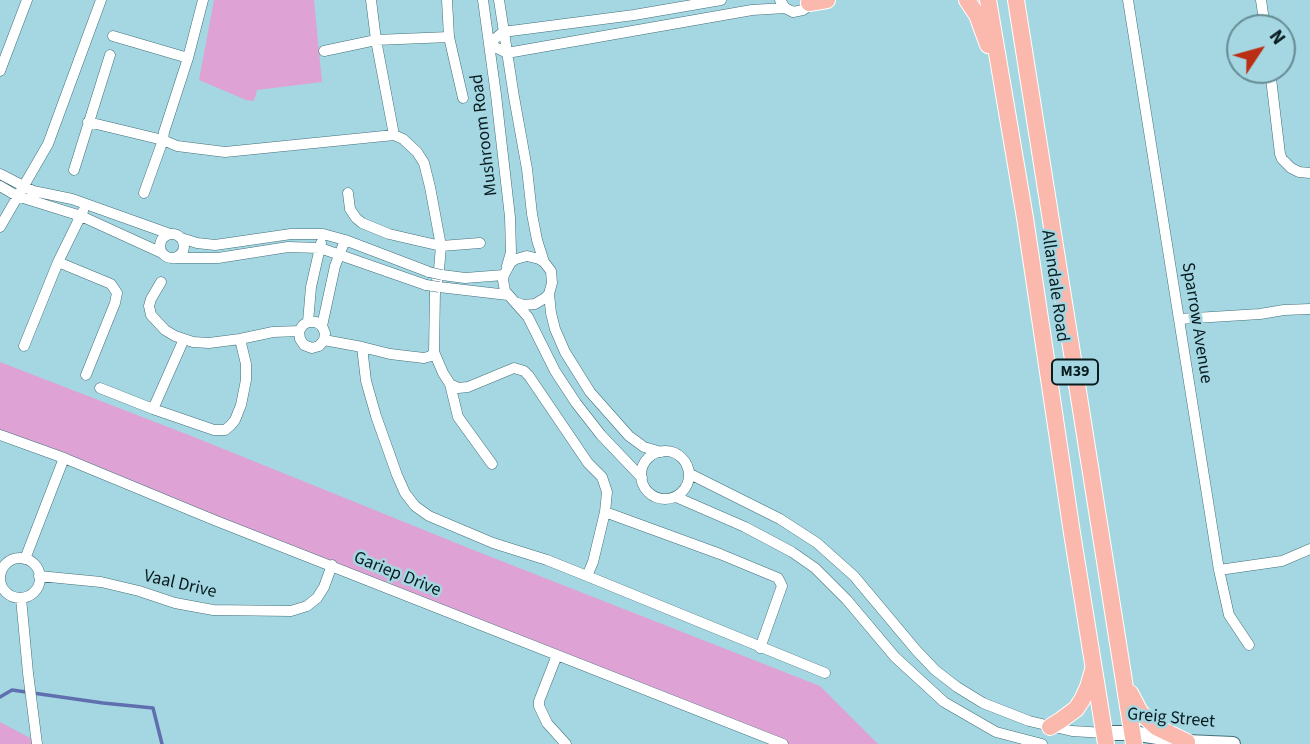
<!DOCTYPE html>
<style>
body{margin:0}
#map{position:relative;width:1310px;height:744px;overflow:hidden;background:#a5d7e2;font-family:"Source Sans 3",sans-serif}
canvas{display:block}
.north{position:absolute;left:1226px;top:14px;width:70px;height:70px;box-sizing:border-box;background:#a5d7e2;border:2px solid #668c94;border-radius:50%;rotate:54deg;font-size:19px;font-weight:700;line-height:28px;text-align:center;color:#081c20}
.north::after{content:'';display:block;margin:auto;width:24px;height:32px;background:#ba2e14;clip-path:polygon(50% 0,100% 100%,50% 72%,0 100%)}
</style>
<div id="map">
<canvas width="1310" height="744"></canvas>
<div class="north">N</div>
</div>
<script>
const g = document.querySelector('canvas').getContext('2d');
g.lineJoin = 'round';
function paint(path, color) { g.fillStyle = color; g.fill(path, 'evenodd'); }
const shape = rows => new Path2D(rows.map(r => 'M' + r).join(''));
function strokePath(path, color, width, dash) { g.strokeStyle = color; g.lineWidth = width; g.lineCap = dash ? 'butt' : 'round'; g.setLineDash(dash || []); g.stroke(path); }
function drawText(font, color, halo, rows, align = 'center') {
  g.font = font + ' "Source Sans 3",sans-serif'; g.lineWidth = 5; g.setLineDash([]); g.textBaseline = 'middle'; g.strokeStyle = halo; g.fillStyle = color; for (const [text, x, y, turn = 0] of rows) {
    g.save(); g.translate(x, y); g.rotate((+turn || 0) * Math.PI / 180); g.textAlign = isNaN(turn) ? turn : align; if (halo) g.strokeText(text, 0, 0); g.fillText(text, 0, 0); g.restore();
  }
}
const green = shape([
 [214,0,314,0,322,82,257,90,254,101,246,100,199,80],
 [0,362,194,437,476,551,820,686,878,744,783,744,0,436],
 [0,722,36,741,41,744,0,744]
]);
const stream = shape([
 [0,697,12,690,103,703,153,708,162,744]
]);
const street = shape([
 [203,0,188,58,164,132,163,140,177,146,225,152,394,135,376,40,371,0],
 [447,0,449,37,463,98],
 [483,0,496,95,510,217,511,252,507,266],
 [499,0,514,97,527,169,532,214,537,240,544,262],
 [721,0,634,15,503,32,489,44,507,53,752,10,785,8],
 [780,0,785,8,793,12,803,10,807,7,810,0],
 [1128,0,1219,570,1229,615,1249,645],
 [1261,0,1265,28],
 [113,36,188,58],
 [324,51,376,40,449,37],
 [1270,70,1280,154,1282,159,1291,168,1299,172,1310,173],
 [0,71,27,0],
 [88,122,163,140,144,193],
 [74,170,110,55],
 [0,174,33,191,72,199,170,234],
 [0,186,17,196,81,216,162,253],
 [348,193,350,209,356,218,362,223,389,234,441,246,480,243],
 [0,227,48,144,101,0],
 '160 246a12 12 0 1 1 24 0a12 12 0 1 1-24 0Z',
 [181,238,197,243,215,245,291,234,323,234,345,240,429,272],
 [176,258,218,258,288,247,320,248,426,285],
 [58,262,111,284,117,293,115,303,86,375],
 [442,275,465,278,504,275],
 [161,282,151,299,149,306,151,315,165,330,175,336,193,342,209,343,240,339,273,332,299,331],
 [439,287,508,295],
 [549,294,551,313,555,329,565,352,590,392,629,436,644,447,661,452],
 [518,303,523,305,535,304,545,298,549,294,552,283,551,271,544,262,539,259,527,256,516,259,511,262,504,275,503,280,505,291,528,317,555,371,576,403,601,435,642,478],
 [1179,319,1260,314,1284,310,1310,309],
 [308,322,311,287,321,243],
 [322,326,316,322,308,322,303,325,299,331,300,339,304,345,312,348,319,346,324,340,325,333,322,326,335,266,345,240],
 [324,340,362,347,366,381,376,416,397,475,405,493,415,506,429,516,493,543,547,560,587,576],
 [24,346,58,262,83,211],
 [362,347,390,354,424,358,431,356,434,352,435,291,439,270,441,246,430,187,424,163,417,152,403,139,394,135],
 [434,352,443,373,450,384,458,388,468,387,514,368,524,371,529,376,588,463,602,477,607,492,605,512,720,554,778,578,782,586,760,648],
 [450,384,458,417,492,464],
 [100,388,153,409,184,339],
 [153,409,214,430,225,430,230,426,235,420,241,405,246,380,246,364,240,339],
 [0,435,64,458,214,520,783,744],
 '641 475a24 24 0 1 1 48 0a24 24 0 1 1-48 0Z',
 [687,466,690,474,780,519,817,543,854,576,916,650,935,670,957,687,983,703,1029,721,1072,731,1105,733],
 [676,497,745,527,792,552,815,568,847,600,895,657,944,702,996,732,1042,744],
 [605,512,593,562,587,576,825,673],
 '0 578a20 20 0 1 1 40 0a20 20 0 1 1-40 0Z',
 [25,559,64,458],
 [1219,570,1282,561,1310,549],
 [39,576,101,582,139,591,175,603,213,610,291,611,307,606,317,598,324,587,332,565],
 [21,598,28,673,37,744],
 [557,655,539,701,539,706,547,723,566,744]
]);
const secondary = shape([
 [1105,733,1133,733,1187,742,1233,744]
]);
const primary = shape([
 [967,0,977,15,988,45],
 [988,0,1025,218,1072,533,1106,744],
 [1016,0,1134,744],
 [809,3,827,0],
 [1130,693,1140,712,1156,727,1187,742],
 [1050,727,1061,720,1076,709,1082,700,1088,687,1093,670]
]);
const streetBridge = shape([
 [429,272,442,275],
 [426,285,439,287]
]);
const shields = [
 [1075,372,46]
];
const shieldNames = [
 ["M39",1075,372]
];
const streetNames = [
 ["Mushroom Road",485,135,-97],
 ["Allandale Road",1054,286,82],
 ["Sparrow Avenue",1196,323,81],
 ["Gariep Drive",397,575,22],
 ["Vaal Drive",180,585,13],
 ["Greig Street",1171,719,5]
];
paint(green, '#dea3d4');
strokePath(stream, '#5f6faf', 3.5);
strokePath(street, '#41707a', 11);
strokePath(secondary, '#41707a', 16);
strokePath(primary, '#fff', 18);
strokePath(street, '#fff', 10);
strokePath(secondary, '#fff', 14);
strokePath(primary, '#fab9ac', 16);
strokePath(streetBridge, '#41707a', 11, []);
strokePath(streetBridge, '#fff', 10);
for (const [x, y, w] of shields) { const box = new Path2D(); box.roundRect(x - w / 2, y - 12.5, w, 25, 5); g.fillStyle = '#a5d7e2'; g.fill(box); strokePath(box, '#081c20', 2); }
drawText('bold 16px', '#081c20', null, shieldNames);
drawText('18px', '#081c20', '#a5d7e2', streetNames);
</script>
